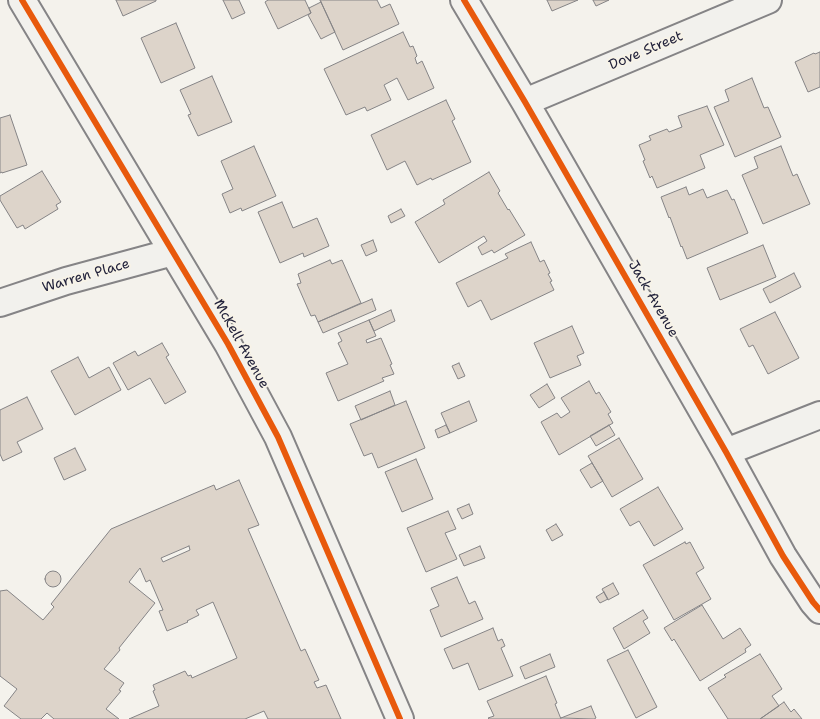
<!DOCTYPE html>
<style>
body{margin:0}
canvas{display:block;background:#f4f2ec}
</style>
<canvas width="820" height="719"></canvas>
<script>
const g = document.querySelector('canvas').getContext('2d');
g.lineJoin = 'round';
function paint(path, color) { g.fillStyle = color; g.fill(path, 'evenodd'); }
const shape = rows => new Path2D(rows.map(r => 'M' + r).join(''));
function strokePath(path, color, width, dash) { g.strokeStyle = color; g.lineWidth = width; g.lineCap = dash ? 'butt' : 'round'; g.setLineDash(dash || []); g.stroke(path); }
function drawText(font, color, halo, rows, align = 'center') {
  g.font = font + ' "Shantell Sans",sans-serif'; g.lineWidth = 4; g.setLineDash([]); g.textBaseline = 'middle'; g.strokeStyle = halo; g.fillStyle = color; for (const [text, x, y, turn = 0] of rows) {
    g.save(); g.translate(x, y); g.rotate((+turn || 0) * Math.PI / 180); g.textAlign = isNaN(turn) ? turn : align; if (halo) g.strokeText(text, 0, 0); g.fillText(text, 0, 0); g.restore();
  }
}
const building = shape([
 [116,0,156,0,156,1,123,16,116,0],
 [223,0,239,0,245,13,232,19,223,0],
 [268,0,305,0,311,13,278,29,265,2,268,0],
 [320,0,377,0,381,8,390,4,399,24,343,50,320,0],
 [547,0,578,0,552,11,547,0],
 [593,0,609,0,596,6,593,0],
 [321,2,335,32,321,39,308,15,311,13,309,8,321,2],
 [176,23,195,68,161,83,141,38,176,23],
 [403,32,410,47,413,46,417,56,415,58,417,64,422,61,434,88,408,100,397,78,384,85,391,100,367,111,365,107,346,115,324,69,403,32],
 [820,52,820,87,808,92,795,62,814,53,815,54,820,52],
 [212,76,232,122,198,136,188,115,191,114,180,90,212,76],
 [752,78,764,108,768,107,781,137,735,157,714,107,729,101,725,90,752,78],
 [446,100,455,119,452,121,471,162,432,180,431,178,417,185,405,161,387,170,371,135,446,100],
 [707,106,724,145,700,155,705,168,657,188,652,176,650,178,643,161,645,160,639,145,651,140,649,136,667,129,669,132,682,127,678,116,707,106],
 [10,115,27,165,2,173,2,172,0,173,0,118,10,115],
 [254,146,276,196,242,211,241,208,230,213,222,194,233,189,221,161,254,146],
 [781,146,793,176,797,174,810,204,763,224,742,175,758,168,754,157,781,146],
 [42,171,61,202,56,205,58,209,25,229,23,225,17,228,0,200,0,196,42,171],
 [489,172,500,191,498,193,508,210,509,209,525,235,494,253,492,250,482,255,478,247,487,241,484,236,439,263,415,222,445,204,443,200,489,172],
 [686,187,689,195,703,189,707,198,727,190,732,200,734,199,748,233,687,259,682,246,681,247,670,217,669,218,661,197,686,187],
 [282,202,293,228,317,218,329,246,304,257,303,253,280,263,258,212,282,202],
 [401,209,405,216,391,223,388,216,401,209],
 [373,240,377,251,366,256,361,245,373,240],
 [531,242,540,262,544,260,550,273,548,274,552,281,550,282,554,290,491,320,481,300,468,307,456,283,508,258,505,254,531,242],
 [763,245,776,277,720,300,707,268,763,245],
 [330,260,332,264,342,260,361,303,318,322,315,315,311,316,297,284,301,283,298,274,330,260],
 [794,273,801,287,770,303,763,289,794,273],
 [372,299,376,310,323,333,318,322,372,299],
 [391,310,395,321,374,331,369,320,391,310],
 [775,312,799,358,768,374,753,345,749,347,740,329,775,312],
 [369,320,376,336,366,340,367,343,381,338,392,364,390,365,394,374,382,378,384,381,338,401,326,373,348,364,338,343,342,341,338,333,369,320],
 [572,326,584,353,577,356,581,365,550,378,534,343,572,326],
 [162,343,169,355,166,357,186,392,165,404,150,378,128,390,113,363,135,351,138,356,162,343],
 [78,357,89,378,109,367,121,390,75,415,51,371,78,357],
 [459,363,465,376,458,379,452,366,459,363],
 [589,381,596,394,599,392,611,412,608,414,613,423,559,455,541,422,557,413,561,418,570,412,561,398,589,381],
 [547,384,555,398,539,408,530,395,547,384],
 [390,391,395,405,361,420,355,406,390,391],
 [27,397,43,429,17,442,22,452,3,461,0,454,0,410,27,397],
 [406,401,425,448,378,468,372,453,364,456,350,424,406,401],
 [469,401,477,421,450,433,441,413,469,401],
 [446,425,450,433,438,438,435,430,446,425],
 [609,425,615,435,596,446,590,436,609,425],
 [619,438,643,479,612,497,588,456,619,438],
 [75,448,86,470,64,480,54,458,75,448],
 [416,459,433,499,402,512,385,472,416,459],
 [592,463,603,481,591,488,580,470,592,463],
 [239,480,259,525,248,529,301,651,305,649,319,680,314,682,317,688,326,685,341,719,268,719,264,711,245,719,129,719,159,706,153,691,155,690,153,685,185,671,188,676,191,675,192,678,237,658,213,602,196,610,199,615,187,621,188,622,167,631,159,611,163,610,150,580,146,582,140,568,129,582,155,603,119,648,120,650,104,669,124,683,119,690,121,691,106,709,119,719,54,719,47,713,41,719,21,719,4,706,17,689,0,676,0,591,7,590,43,620,54,607,51,604,111,529,214,485,216,490,239,480],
 [189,546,190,550,163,562,161,558,189,546],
 [658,487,683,529,654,546,639,521,630,526,620,509,658,487],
 [469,504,473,514,462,519,457,509,469,504],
 [448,511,456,529,445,533,457,559,426,572,407,528,448,511],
 [556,524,563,535,552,541,546,530,556,524],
 [685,542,686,544,690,542,704,568,696,573,711,599,674,620,643,565,685,542],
 [480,546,485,558,464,566,459,555,480,546],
 '45 579a8 8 0 1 1 16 0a8 8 0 1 1-16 0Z',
 [457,577,469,604,475,601,483,619,441,637,430,610,439,606,431,588,457,577],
 [613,583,619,594,608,600,602,589,613,583],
 [604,592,608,599,600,603,596,597,604,592],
 [702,605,723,639,740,628,751,645,745,649,746,652,700,681,674,639,672,641,664,628,702,605],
 [643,610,648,618,643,621,650,633,624,649,613,628,643,610],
 [493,628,498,641,502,639,505,646,501,648,513,676,479,690,468,663,453,669,444,649,493,628],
 [628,650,657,707,636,718,607,660,628,650],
 [550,654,555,667,525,679,520,667,550,654],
 [760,654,782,689,772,696,779,706,760,719,728,719,708,688,726,677,724,675,760,654],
 [546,676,557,703,555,704,561,719,489,719,488,718,494,716,487,701,546,676],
 [784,702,791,712,794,709,802,719,760,719,784,702],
 [591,706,596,718,594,719,561,718,591,706]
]);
const street = shape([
 [22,0,228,344,278,437,400,719],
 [464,0,525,102,726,452,783,556,813,602,820,610],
 [525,102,768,0],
 [0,303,66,281,173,252],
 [726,452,820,415]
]);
const cycleway = shape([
 [22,0,228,344,278,437,400,719],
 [464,0,525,102,726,452,783,556,813,602,820,610]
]);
const streetNames = [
 ["Dove Street",646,51,-23],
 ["Warren Place",86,276,-16],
 ["Jack Avenue",653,299,60],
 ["McKell Avenue",241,344,61]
];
paint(building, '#ddd4ca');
strokePath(building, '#858486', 1);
strokePath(street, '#858486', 30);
strokePath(street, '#f2f1ed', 26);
strokePath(cycleway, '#e8590c', 6);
drawText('14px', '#22223b', '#f7f3e8', streetNames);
</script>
